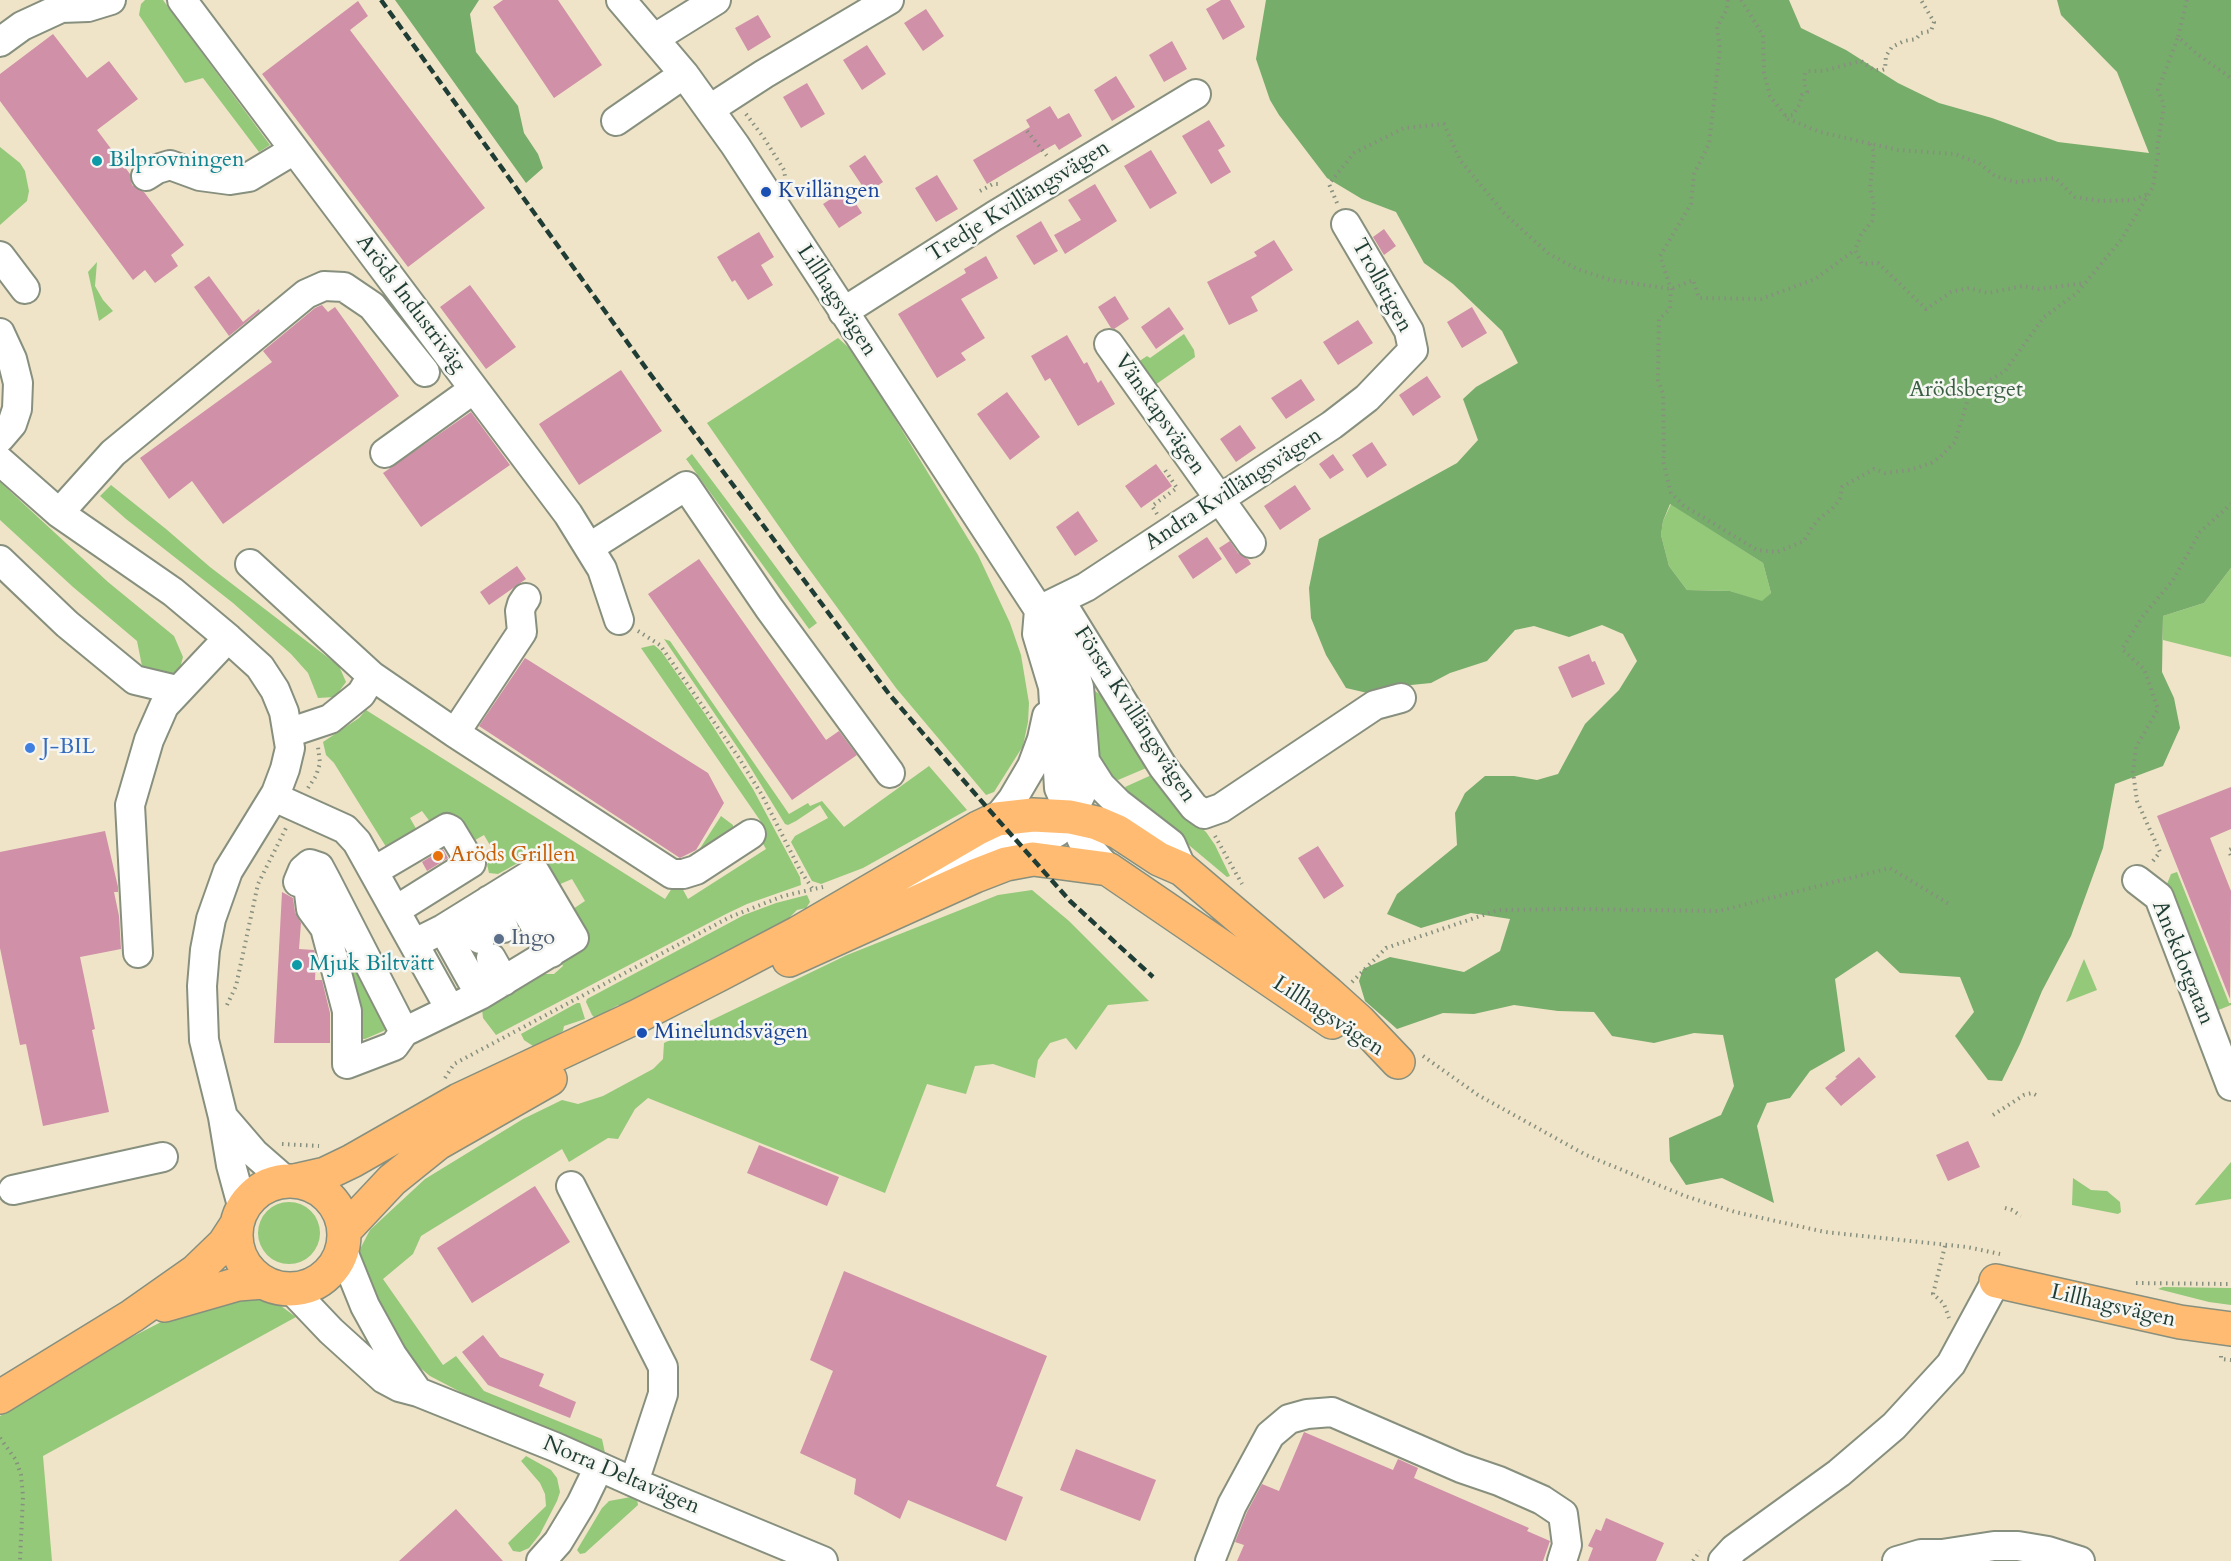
<!DOCTYPE html>
<meta charset="utf-8">
<style>
body{margin:0}
canvas{display:block;background:#efe3c8}
</style>
<canvas width="2231" height="1561"></canvas>
<script>
const g = document.querySelector('canvas').getContext('2d');
g.lineJoin = 'round';
function paint(path, color) { g.fillStyle = color; g.fill(path, 'evenodd'); }
const shape = rows => new Path2D(rows.map(r => 'M' + r).join(''));
function strokePath(path, color, width, dash) { g.strokeStyle = color; g.lineWidth = width; g.lineCap = dash ? 'butt' : 'round'; g.setLineDash(dash || []); g.stroke(path); }
function drawText(font, color, halo, rows, align = 'center') {
  g.font = font + ' Cardo,serif'; g.lineWidth = 5; g.setLineDash([]); g.textBaseline = 'middle'; g.strokeStyle = halo; g.fillStyle = color; for (const [text, x, y, turn = 0] of rows) {
    g.save(); g.translate(x, y); g.rotate((+turn || 0) * Math.PI / 180); g.textAlign = isNaN(turn) ? turn : align; if (halo) g.strokeText(text, 0, 0); g.fillText(text, 0, 0); g.restore();
  }
}
const green = shape([
 [145,0,163,0,270,145,259,152,203,78,185,83,139,15,141,4],
 [0,147,20,163,25,171,29,191,27,201,0,225],
 [97,262,95,286,103,300,113,311,99,321,88,272],
 [1184,334,1194,350,1195,357,1155,385,1138,362,1147,356,1150,358],
 [838,338,855,353,978,555,1010,623,1021,655,1029,703,1028,722,1023,746,994,792,986,795,896,688,801,558,707,423],
 [692,454,728,502,817,623,809,629,686,459],
 [0,482,108,582,174,636,183,657,180,668,176,672,172,674,152,673,142,666,137,641,73,587,0,520],
 [111,485,166,529,210,567,339,666,346,682,335,697,318,698,308,673,291,654,233,603,126,519,100,496],
 [1671,504,1763,563,1771,593,1762,602,1730,591,1687,590,1669,566,1661,535,1663,521],
 [2231,568,2231,657,2163,640,2163,616,2204,603],
 [664,639,670,641,789,814,808,803,810,806,822,801,844,827,929,766,967,810,863,868,821,884,812,881,791,842,795,836,828,818,820,805,796,821,788,825,785,824,744,757],
 [654,645,661,651,705,714,753,789,800,877,801,885,747,904,726,914,496,1035,483,1018,482,1009,543,970,545,974,554,974,563,966,559,958,587,936,587,931,573,909,585,901,572,879,558,885,540,857,534,854,498,874,489,873,487,864,497,857,484,835,470,843,431,823,422,811,410,818,418,832,388,850,334,763,326,755,323,742,359,718,366,710,665,899,674,885,681,886,688,899,766,849,758,835,766,829,641,648],
 [1095,691,1105,698,1151,766,1118,780,1108,776,1096,757,1091,692],
 [1156,773,1200,827,1206,832,1215,845,1230,876,1227,877,1129,795,1125,787],
 [721,816,733,825,733,831,701,852,699,850],
 [2177,872,2229,1003,2231,1003,2231,1005,2216,1011,2167,884,2171,874],
 [1032,890,1069,921,1149,1001,1108,1005,1076,1050,1066,1038,1050,1043,1038,1060,1035,1078,993,1064,975,1066,966,1094,927,1084,885,1193,648,1098,635,1109,618,1139,608,1138,569,1162,562,1149,421,1236,413,1254,383,1279,443,1365,456,1356,484,1391,602,1439,605,1453,470,1397,430,1376,407,1357,359,1269,359,1251,370,1230,425,1179,523,1119,562,1100,578,1104,603,1096,653,1069,663,1059,664,1043,847,955,998,895],
 [807,895,810,902,806,908,797,910,789,918,703,969,622,1007,618,1005,595,1018,592,1015,586,1002,587,999,744,915,776,903],
 [352,944,388,1029,365,1039,360,1039,342,947],
 [2084,959,2097,990,2066,1002],
 [577,1003,580,1003,585,1019,564,1026,563,1031,551,1039,533,1046,524,1040,521,1034],
 [2231,1162,2231,1199,2195,1205,2196,1203],
 [2073,1178,2091,1190,2107,1191,2120,1202,2121,1212,2118,1214,2072,1205],
 '258 1233a31 31 0 1 1 62 0a31 31 0 1 1-62 0Z',
 [2163,1287,2231,1288,2231,1305,2209,1302,2158,1289],
 [254,1295,270,1298,296,1317,43,1456,52,1561,0,1561,0,1416,118,1344,169,1318],
 [526,1456,551,1470,557,1478,560,1492,557,1501,540,1534,529,1548,520,1552,513,1551,508,1543,546,1506,545,1494,540,1483,521,1461],
 [631,1497,637,1499,638,1505,585,1553,580,1554,577,1550,602,1508,609,1501]
]);
const forest = shape([
 [395,0,479,0,470,14,476,52,518,106,524,133,538,154,543,168,526,183],
 [1266,0,1789,0,1801,28,1846,50,1898,83,1939,103,1992,118,2058,142,2149,153,2117,72,2061,15,2057,0,2231,0,2231,568,2204,603,2163,616,2162,672,2174,698,2180,728,2163,766,2115,784,2103,848,2071,936,2042,991,2020,1044,2002,1081,1988,1080,1955,1036,1974,1012,1960,977,1900,973,1877,951,1835,979,1845,1051,1810,1071,1790,1098,1767,1103,1757,1126,1774,1203,1722,1178,1686,1185,1670,1161,1669,1138,1721,1115,1734,1086,1723,1035,1694,1033,1654,1043,1612,1036,1594,1012,1558,1011,1514,1005,1474,1014,1443,1013,1397,1029,1365,1001,1359,981,1363,969,1390,957,1464,972,1500,951,1510,919,1471,913,1421,928,1387,914,1397,894,1457,845,1455,813,1465,793,1485,776,1514,776,1537,780,1558,774,1585,724,1619,690,1637,661,1623,634,1602,625,1569,637,1534,626,1515,630,1487,661,1450,673,1431,683,1411,685,1376,695,1346,688,1326,655,1311,618,1309,588,1319,539,1457,463,1478,440,1463,399,1476,387,1518,363,1502,331,1453,284,1424,263,1396,212,1362,199,1327,178,1279,115,1270,100,1256,59],
 [1670,504,1763,563,1771,593,1762,601,1730,591,1687,590,1669,566,1661,535,1663,521]
]);
const building = shape([
 [503,0,558,0,602,65,554,98,493,7],
 [1221,0,1230,0,1245,27,1223,40,1206,9],
 [358,1,368,16,350,30,485,208,408,267,262,74],
 [926,9,944,36,923,51,904,23],
 [758,15,771,37,748,51,735,28],
 [53,34,87,78,109,61,138,99,97,130,130,174,132,185,144,192,184,245,171,255,178,266,155,283,145,270,133,280,0,101,0,74],
 [1172,41,1187,69,1164,82,1149,55],
 [867,45,886,74,862,90,843,60],
 [1116,76,1135,107,1112,121,1094,90],
 [807,83,825,114,801,128,783,97],
 [1050,106,1058,119,1069,113,1082,136,1059,150,1055,144,1044,150,987,184,973,160,1030,127,1026,120],
 [1209,120,1225,146,1218,150,1231,172,1211,184,1182,136],
 [1151,150,1177,193,1150,209,1124,166],
 [865,155,883,182,867,193,849,166],
 [937,175,958,209,936,222,915,188],
 [1095,184,1117,221,1065,254,1054,235,1081,220,1068,200],
 [846,189,862,213,839,228,823,204],
 [1041,221,1058,251,1034,265,1016,236],
 [1384,229,1396,246,1384,255,1373,237],
 [759,232,774,257,761,265,773,285,748,300,735,280,732,282,717,257],
 [1274,240,1293,270,1251,297,1258,311,1229,325,1207,282,1257,256,1254,252],
 [986,256,998,278,961,299,985,338,961,353,966,360,937,378,898,314,966,273,964,269],
 [209,276,243,322,259,309,260,311,229,336,194,287],
 [470,285,516,347,486,369,440,307],
 [1115,296,1129,319,1114,329,1111,328,1098,307],
 [322,305,328,312,335,307,399,396,223,524,192,481,169,499,140,458,272,362,263,351,315,308],
 [1169,307,1184,329,1156,349,1141,327],
 [1472,307,1487,333,1462,348,1447,322],
 [1358,320,1373,343,1338,365,1323,342],
 [1067,335,1084,364,1087,362,1098,383,1101,380,1115,404,1078,426,1050,378,1045,381,1031,356],
 [621,370,662,431,579,485,539,424],
 [1427,376,1441,397,1413,416,1399,395],
 [1301,379,1315,400,1286,419,1271,398],
 [1007,392,1040,437,1010,460,977,414],
 [471,412,510,465,421,527,383,473],
 [1240,425,1256,448,1236,462,1220,439],
 [1372,442,1387,465,1367,478,1352,455],
 [1333,454,1344,470,1330,479,1319,464],
 [1156,464,1172,486,1141,508,1125,486],
 [1295,485,1311,509,1280,530,1264,506],
 [1078,511,1098,541,1075,556,1056,527],
 [1207,537,1222,559,1193,579,1178,556],
 [1230,541,1238,553,1248,559,1251,564,1236,574,1219,548],
 [699,559,826,740,839,731,857,755,792,800,648,594],
 [517,566,526,579,489,605,480,592],
 [1589,654,1592,662,1595,661,1605,684,1572,698,1558,667],
 [525,658,708,773,724,803,696,850,680,858,479,726],
 [2231,787,2231,829,2210,838,2231,891,2230,999,2157,816],
 [105,831,118,887,118,892,114,892,119,916,121,949,80,957,95,1029,92,1030,109,1112,43,1126,26,1044,20,1045,0,948,0,852],
 [1318,846,1344,886,1324,899,1298,858],
 [443,849,448,858,427,871,422,862],
 [282,892,293,898,295,912,301,923,299,949,314,950,316,957,315,980,322,980,330,1013,330,1043,274,1043],
 [1859,1057,1876,1077,1841,1106,1825,1088,1837,1078,1835,1077],
 [1968,1141,1980,1167,1948,1181,1936,1155],
 [759,1145,839,1177,827,1206,747,1173],
 [535,1186,570,1242,472,1303,437,1248],
 [844,1271,1047,1356,996,1486,1023,1497,1006,1541,908,1500,900,1519,854,1494,856,1479,800,1453,833,1371,810,1360],
 [483,1335,500,1357,544,1374,539,1386,576,1402,570,1418,488,1385,462,1352],
 [1304,1432,1393,1470,1398,1459,1418,1468,1414,1478,1529,1528,1527,1531,1550,1541,1543,1561,1237,1561,1244,1545,1235,1542,1247,1512,1262,1484,1279,1491],
 [1076,1449,1156,1480,1140,1521,1060,1490],
 [456,1509,503,1561,399,1561],
 [1606,1518,1664,1543,1656,1561,1588,1561,1593,1548,1588,1546,1596,1529,1601,1531]
]);
const path = shape([
 [1728,0,1727,9,1717,27,1720,49,1709,144,1694,174,1691,204,1660,256,1671,289,1670,309,1659,319,1658,380,1663,394,1664,455,1663,461,1671,493,1683,505,1757,550,1777,552,1804,541,1812,527,1820,518,1832,509,1840,499,1842,487,1874,469,1885,473,1910,470,1931,463,1940,457,1955,442,1970,392,2005,371,2044,317,2077,293,2121,240,2153,187,2158,154,2157,149,2164,105,2158,90,2178,37],
 [1741,0,1763,35,1764,73,1770,96,1788,119,1820,132,1898,150,1955,154,1979,163,1995,176,2016,182,2055,178,2075,197,2101,201,2133,200,2148,194],
 [2187,0,2178,37,2197,54,2231,78],
 [746,114,764,138,784,170,785,176],
 [1785,116,1793,115,1800,104,1802,95,1807,92,1804,83,1805,73,1808,71,1823,71,1861,61,1874,70,1882,70,1885,69,1886,56,1892,47,1904,41,1916,39,1921,33,1931,31,1934,22,1921,0],
 [1027,131,1047,156],
 [1870,144,1874,152,1870,188,1874,204,1872,221,1861,235,1855,250,1862,264,1878,263,1926,309,1951,292,1969,288,1988,293,2023,286,2039,289,2085,283],
 [980,191,993,184,998,184],
 [1337,203,1329,184,1354,153,1404,128,1444,124,1460,160,1504,213,1549,254,1577,269,1611,280,1671,289,1693,280,1699,298,1761,299,1815,279,1855,250],
 [1157,514,1152,506,1177,488,1165,470],
 [638,631,660,645,739,758,762,795,800,870,812,888],
 [308,788,316,776,320,763,318,747],
 [1215,836,1242,884],
 [2231,849,2229,850,2231,856],
 [2153,861,2160,852,2137,801,2133,772,2136,747,2158,709,2144,669,2122,649,2143,616,2173,580,2200,532,2231,504],
 [1352,982,1386,948,1498,910,1573,909,1719,911,1890,868,1949,904],
 [227,1005,236,986,258,884,286,828],
 [1423,1056,1478,1095,1586,1155,1685,1196,1735,1212,1825,1232,1967,1247,2000,1254],
 [445,1078,454,1064,730,917,783,896,823,887],
 [1993,1115,2024,1095,2032,1093,2038,1096],
 [282,1144,319,1146],
 [2005,1208,2012,1210,2021,1216],
 [1945,1246,1933,1294,1944,1304,1949,1318],
 [2136,1283,2231,1284],
 [2221,1356,2221,1359,2231,1360],
 [0,1438,16,1460,21,1475,23,1496,20,1561],
 [1693,1561,1700,1551]
]);
const minor = shape([
 [182,0,568,514,602,569,619,620],
 [621,0,684,74,735,145,1039,610,1061,631,1073,666,1079,687,1085,761,1084,788,1070,817,1057,832,1048,837,996,850,968,860,933,877,912,894],
 [655,38,716,0],
 [0,42,22,26,61,8,88,7,111,0],
 [710,109,764,74,889,0],
 [616,121,684,74],
 [146,176,157,169,170,165,200,176,230,180,249,177,294,150],
 [0,256,25,289],
 [843,312,994,216,1196,94],
 [0,333,12,359,18,383,17,409,12,424,0,438],
 [1109,344,1251,543],
 [385,453,474,389],
 [0,461,59,513,173,592,228,638,260,667,275,690,284,712,290,748,285,769,276,793,228,871,211,919,205,950,202,986,204,1040,223,1117,231,1165,243,1209],
 [59,513,113,453,306,294,324,286,344,287,372,306,425,372],
 [590,547,686,486,769,608,890,773],
 [0,560,67,624,135,680,177,690],
 [250,564,372,676,455,733,672,874,683,874,696,870,751,834],
 [1039,610,1086,587,1332,425,1367,398,1413,350,1409,331,1346,224],
 [1039,610,1037,634,1053,687,1059,788,1082,840,1108,869],
 [1066,610,1163,767,1194,807,1204,814,1221,808,1375,705,1401,698],
 [288,733,330,719,361,694,372,676],
 [455,733,522,632,520,611,522,604,526,598],
 [1085,761,1101,786,1118,803,1171,844,1182,869],
 [274,797,345,829,357,842,450,1009],
 [997,819,1012,800,1032,766,1042,739,1047,716],
 [374,871,447,828,451,830,471,863,396,910],
 [2137,880,2159,897,2231,1086],
 [512,886,551,953],
 [489,900,504,928],
 [466,915,480,939],
 [443,929,480,995],
 [138,953,130,805,149,740,164,706,228,638],
 [491,958,504,981],
 [404,1032,394,1046,347,1064,347,1011,325,928,311,909,308,885,298,882,303,870,310,864,319,867,326,880,404,1032,480,995,574,938,535,872,443,929,415,943],
 [223,1117,254,1153,286,1181],
 [571,1186,663,1367,663,1394,634,1482],
 [13,1190,163,1157],
 [342,1249,365,1306,392,1355,418,1392],
 [291,1289,331,1331,384,1379,399,1387,418,1392,555,1447,647,1488,823,1561],
 [541,1561,558,1542,581,1504,599,1467],
 [1210,1561,1232,1505,1270,1435,1289,1419,1307,1414,1332,1412,1461,1468,1499,1481,1542,1500,1563,1514,1567,1545,1562,1561],
 [1723,1561,1734,1549,1839,1473,1894,1426,1951,1364,1996,1281],
 [1897,1561,1921,1554,1942,1554,1994,1546,2018,1546,2048,1551,2080,1561]
]);
const major = shape([
 [789,960,975,876,1006,864,1033,859,1108,869,1332,1022],
 [294,1181,325,1174,352,1161,459,1100,638,1016,720,974,798,933,978,828,997,819,1033,815,1070,817,1097,823,1118,832,1159,859,1182,869,1328,993,1359,1021,1398,1062],
 '236 1235a54 54 0 1 1 108 0a54 54 0 1 1-108 0Z',
 [344,1231,392,1180,438,1143,550,1079],
 [1996,1281,2180,1322,2231,1329],
 [165,1305,238,1284,263,1282],
 [0,1397,132,1316,196,1271,224,1244,237,1224]
]);
const rail = shape([
 [381,0,648,371,889,694,984,804,1070,901,1153,977]
]);
const markers = [
 [97,161,6,"#0f9aa8"],
 [766,192,6,"#1a4fb4"],
 [30,748,6,"#3f7fe0"],
 [438,856,6,"#e8710a"],
 [499,939,6,"#5c6f8a"],
 [297,965,6,"#0f9aa8"],
 [642,1033,6,"#1a4fb4"]
];
const cultureNames = [
 ["Bilprovningen",109,161],
 ["Mjuk Biltvätt",309,965]
];
const transitNames = [
 ["Kvillängen",778,192],
 ["Minelundsvägen",654,1033]
];
const streetNames = [
 ["Tredje Kvillängsvägen",1019,202,-32],
 ["Trollstigen",1381,286,61],
 ["Lillhagsvägen",836,301,57],
 ["Aröds Industriväg",410,304,53],
 ["Vänskapsvägen",1159,415,55],
 ["Andra Kvillängsvägen",1234,490,-33],
 ["Första Kvillängsvägen",1134,715,57],
 ["Anekdotgatan",2182,963,68],
 ["Lillhagsvägen",1328,1017,33],
 ["Lillhagsvägen",2113,1307,13],
 ["Norra Deltavägen",621,1476,23]
];
const parkNames = [
 ["Arödsberget",1966,391]
];
const shopNames = [
 ["J-BIL",42,748]
];
const foodNames = [
 ["Aröds Grillen",450,856]
];
const serviceNames = [
 ["Ingo",511,939]
];
paint(green, '#94c97a');
paint(forest, '#77ad6a');
paint(building, '#d090a8');
strokePath(minor, '#87907e', 32);
strokePath(major, '#87907e', 36);
strokePath(path, '#87907e', 4, [1.5, 4.5]);
strokePath(minor, '#fff', 28);
strokePath(major, '#ffbb71', 33);
strokePath(rail, '#1f3d34', 4.5, [9, 4.5]);
for (const [x, y, r, color] of markers) { const dot = new Path2D(); dot.arc(x, y, r, 0, 2 * Math.PI); g.fillStyle = color; g.fill(dot); strokePath(dot, '#f6f6f2', 2); }
drawText('22px', '#0d838f', '#f6f6f2', cultureNames, 'left');
drawText('22px', '#164399', '#f6f6f2', transitNames, 'left');
drawText('22px', '#1f3d34', '#f6f6f2', streetNames);
drawText('22px', '#3c6046', '#f6f6f2', parkNames);
drawText('22px', '#366cbe', '#f6f6f2', shopNames, 'left');
drawText('22px', '#c56008', '#f6f6f2', foodNames, 'left');
drawText('22px', '#4e5e75', '#f6f6f2', serviceNames, 'left');
</script>
